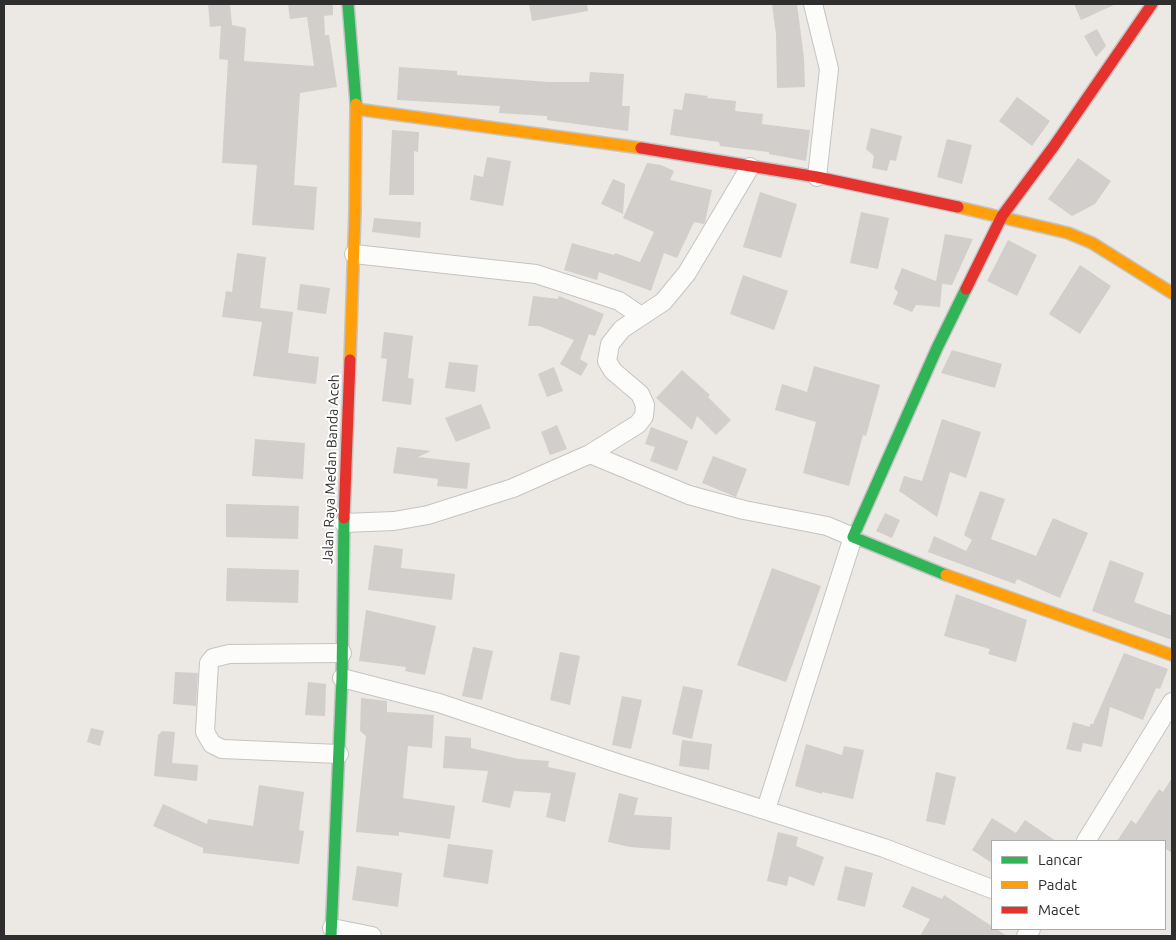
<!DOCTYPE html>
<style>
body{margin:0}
#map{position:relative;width:1176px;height:940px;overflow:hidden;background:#ece8e4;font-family:Ubuntu,sans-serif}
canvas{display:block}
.frame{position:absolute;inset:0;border:5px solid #2e2e2e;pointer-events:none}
.legend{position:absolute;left:991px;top:840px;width:175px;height:90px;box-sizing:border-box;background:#fff;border:1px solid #ababab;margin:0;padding:6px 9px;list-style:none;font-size:15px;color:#2e2e2e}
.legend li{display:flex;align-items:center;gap:10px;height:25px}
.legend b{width:25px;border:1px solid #ababab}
</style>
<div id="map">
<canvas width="1176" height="940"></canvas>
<div class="frame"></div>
<ul class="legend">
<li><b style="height:6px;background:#30b455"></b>Lancar</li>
<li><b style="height:6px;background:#ff9f0a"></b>Padat</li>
<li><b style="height:6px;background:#e5322d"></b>Macet</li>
</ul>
</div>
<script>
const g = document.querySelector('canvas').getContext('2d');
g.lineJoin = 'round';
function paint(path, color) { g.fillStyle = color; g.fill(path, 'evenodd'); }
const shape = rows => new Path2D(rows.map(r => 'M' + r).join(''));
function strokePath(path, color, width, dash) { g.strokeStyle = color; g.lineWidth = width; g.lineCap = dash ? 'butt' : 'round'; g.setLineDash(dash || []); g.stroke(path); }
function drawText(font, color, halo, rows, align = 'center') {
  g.font = font + ' Ubuntu,sans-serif'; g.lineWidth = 4; g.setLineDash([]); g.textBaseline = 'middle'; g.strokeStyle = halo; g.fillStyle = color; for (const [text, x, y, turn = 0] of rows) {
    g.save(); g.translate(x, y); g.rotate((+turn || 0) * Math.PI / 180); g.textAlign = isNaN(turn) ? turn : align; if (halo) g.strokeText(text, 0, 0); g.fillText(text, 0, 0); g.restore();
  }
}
const building = shape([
 [208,4,230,4,232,25,246,28,244,61,314,66,307,17,290,19,288,4,333,4,333,15,324,16,325,35,329,35,337,87,300,93,294,185,317,187,314,230,252,225,257,165,222,163,228,60,219,59,221,26,210,27],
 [529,4,587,4,588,11,532,21],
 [772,4,797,4,804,58,805,87,777,88,776,34],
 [1074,4,1116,4,1081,20],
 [1097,29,1106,46,1096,57,1084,36],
 [399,67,457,71,457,75,548,82,589,82,590,72,624,74,622,106,630,106,628,131,547,120,547,116,499,113,500,106,397,100],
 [685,93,708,96,707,98,736,101,735,111,763,114,762,124,810,130,806,161,769,154,769,152,720,146,719,142,670,135,674,109,682,110],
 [1017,97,1050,121,1032,146,999,121],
 [871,128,902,136,896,161,890,160,887,171,872,168,874,156,866,149],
 [392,130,419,132,418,152,414,151,414,195,389,195],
 [947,139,972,145,962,184,937,177],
 [487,157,511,161,503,206,470,200,474,175,483,177],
 [1078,158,1111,181,1095,204,1072,216,1048,199],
 [647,163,661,165,674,171,670,180,712,190,705,222,704,224,694,222,677,258,664,253,651,291,599,272,597,280,564,270,572,243,614,255,615,253,640,262,654,232,623,218],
 [613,179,625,184,623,214,601,204],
 [760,192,797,204,781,258,743,247],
 [861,212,889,218,878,269,850,263],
 [374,218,421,222,420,238,372,232],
 [945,234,973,239,952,285,942,284,940,307,916,305,912,312,893,304,898,292,894,288,902,268,936,281],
 [1008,240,1037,255,1017,296,987,281],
 [237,253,266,257,260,308,293,312,288,353,319,357,316,384,253,376,262,322,222,317,226,291,232,292],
 [1080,265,1111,286,1080,334,1049,314],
 [743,275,788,291,774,330,730,314],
 [300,284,330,288,326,314,297,310],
 [533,296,558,299,559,296,604,314,595,336,589,334,580,359,588,364,581,376,560,364,574,340,539,326,528,326],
 [384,332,413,336,408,378,414,379,411,405,382,401,387,359,381,358],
 [952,350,1002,364,995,388,941,373],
 [449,362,478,365,475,392,445,388],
 [814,366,880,385,866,436,863,435,849,486,803,473,816,422,775,410,782,384,807,392],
 [554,367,563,391,547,397,538,374],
 [682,370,710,395,708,397,731,420,716,435,697,416,692,430,656,398],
 [481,404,491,428,456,442,445,418],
 [942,419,981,432,966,478,950,472,937,517,899,491,904,476,922,481],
 [557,425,567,449,550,455,541,432],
 [651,427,688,441,677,471,650,461,655,447,645,444],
 [255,439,305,443,303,479,252,476],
 [397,447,431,451,418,457,470,463,467,489,437,486,438,479,393,473],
 [713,456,747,469,736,497,702,483],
 [980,491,1005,499,991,539,1036,556,1053,518,1088,533,1060,598,1017,579,1015,584,928,552,934,536,966,551,972,540,964,535],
 [226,504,299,506,298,539,226,537],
 [885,513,900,520,892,538,876,531],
 [374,545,403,549,401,568,455,574,452,600,368,590],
 [1110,560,1144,573,1134,602,1172,616,1172,640,1092,611],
 [227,568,299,570,298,603,226,601],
 [772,568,821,586,786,682,737,665],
 [956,594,1027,620,1016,662,988,654,990,649,944,636],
 [366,610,436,626,425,675,405,671,406,667,359,661],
 [473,647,493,651,482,700,462,696],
 [560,652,580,656,570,705,550,700],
 [1124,653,1168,669,1160,689,1156,688,1143,720,1110,707,1102,747,1083,743,1081,752,1066,749,1073,722,1090,727,1090,724,1093,724],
 [175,672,198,673,196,706,173,704],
 [308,682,326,684,325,716,305,715],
 [683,686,703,690,692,739,672,734],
 [622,696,642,700,631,749,612,745],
 [361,698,387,701,387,712,434,715,432,748,408,746,403,798,455,806,450,839,399,832,399,836,356,832,366,736,360,731],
 [91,728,104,731,100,746,87,742],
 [162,731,175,732,172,763,198,765,197,781,154,776,158,735],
 [445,736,471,738,471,748,519,759,549,761,548,767,576,773,565,822,546,817,551,793,514,791,510,808,482,802,488,771,443,768],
 [682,740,712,744,709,770,679,766],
 [806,744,842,755,844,746,864,750,853,799,822,792,822,794,795,786],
 [936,772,956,777,945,825,926,821],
 [1172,778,1172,853,1165,848,1165,841,1117,841,1131,820,1136,824,1159,789,1163,792],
 [259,785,304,792,299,830,304,831,299,864,203,853,203,848,153,826,163,804,207,824,208,819,253,826],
 [619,793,638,798,634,815,672,817,670,850,630,847,608,842],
 [992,818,1016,833,1025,820,1056,841,992,841,992,863,972,850],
 [778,832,798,837,796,846,824,857,814,886,789,876,787,886,767,881],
 [448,844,493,850,488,884,443,877],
 [357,866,402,873,398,907,352,900],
 [845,866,873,873,865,907,837,900],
 [912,886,942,899,944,895,1007,936,920,936,930,919,902,907]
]);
const street = shape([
 [813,4,829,69,817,177],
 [354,254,536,274,619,301,641,316],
 [590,454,638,424,644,416,645,405,640,394,613,371,607,361,610,344,622,329,663,302,687,273,750,167],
 [344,523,394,521,428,515,513,488,590,454,689,495,744,510,827,526,853,537,766,809],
 [342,678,439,703,614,762,884,848,992,889],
 [339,754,222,749,212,744,205,732,209,663,213,658,229,654,342,653],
 [1086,841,1172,702],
 [332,928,372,936],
 [1026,936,1031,929]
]);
const fast = shape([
 [348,4,356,104],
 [946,575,853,537,937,348,966,289],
 [331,936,342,678,344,518]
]);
const slow = shape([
 [356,109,641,148],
 [958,207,1068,233,1092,243,1172,293],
 [350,360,355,211,356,104],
 [946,575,1172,655]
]);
const jam = shape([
 [641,148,817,177,958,207],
 [966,289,1002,216,1054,146,1152,4],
 [344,518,350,360]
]);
const streetNames = [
 ["Jalan Raya Medan Banda Aceh",331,469,-88]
];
paint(building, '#d1cecb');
strokePath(street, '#c5c4c5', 20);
strokePath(fast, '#c5c4c5', 14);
strokePath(slow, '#c5c4c5', 14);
strokePath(jam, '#c5c4c5', 14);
strokePath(street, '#fcfcfb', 18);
strokePath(fast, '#30b455', 11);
strokePath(slow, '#ff9f0a', 11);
strokePath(jam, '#e5322d', 11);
drawText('14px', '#2e2e2e', '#fff', streetNames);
</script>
